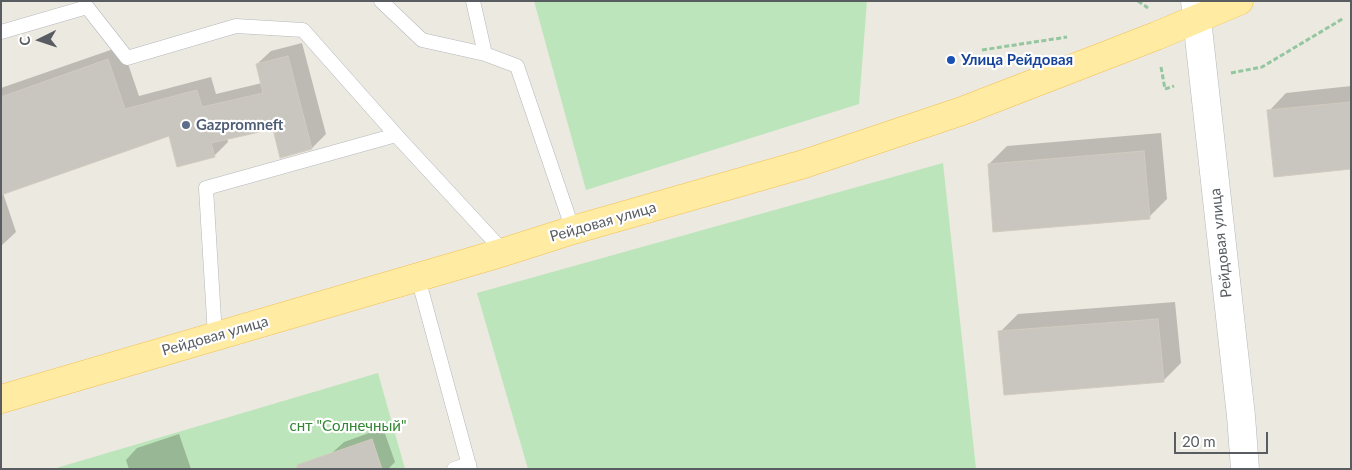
<!DOCTYPE html>
<meta charset="utf-8">
<style>
body{margin:0}
#map{position:relative;width:1352px;height:470px;overflow:hidden;background:#ece9e0;font-family:Lato,sans-serif}
canvas{display:block}
.frame{position:absolute;inset:0;border:2px solid #595d61;pointer-events:none}
.north{position:absolute;left:15px;top:15px;width:50px;height:50px;-webkit-text-stroke:4px #fff;paint-order:stroke;rotate:266deg;font-size:14px;font-weight:700;line-height:20px;text-align:center;color:#595d61}
.north::after{content:'';display:block;margin:auto;width:18px;height:22px;background:#595d61;clip-path:polygon(50% 0,100% 100%,50% 72%,0 100%)}
.scale{position:absolute;left:1174px;top:432px;width:94px;height:22px;box-sizing:border-box;border:2px solid #595d61;border-top:0;padding-left:6px;font-size:15px;line-height:18px;white-space:nowrap;color:#595d61;-webkit-text-stroke:4px #fff;paint-order:stroke}
</style>
<div id="map">
<canvas width="1352" height="470"></canvas>
<div class="frame"></div>
<div class="north">С</div>
<div class="scale">20 m</div>
</div>
<script>
const g = document.querySelector('canvas').getContext('2d');
g.lineJoin = 'round';
function paint(path, color) { g.fillStyle = color; g.fill(path, 'evenodd'); }
const shape = rows => new Path2D(rows.map(r => 'M' + r).join(''));
function strokePath(path, color, width, dash) { g.strokeStyle = color; g.lineWidth = width; g.lineCap = dash ? 'butt' : 'round'; g.setLineDash(dash || []); g.stroke(path); }
function drawText(font, color, halo, rows, align = 'center') {
  g.font = font + ' Lato,sans-serif'; g.lineWidth = 4.5; g.setLineDash([]); g.textBaseline = 'middle'; g.strokeStyle = halo; g.fillStyle = color; for (const [text, x, y, turn = 0] of rows) {
    g.save(); g.translate(x, y); g.rotate((+turn || 0) * Math.PI / 180); g.textAlign = isNaN(turn) ? turn : align; if (halo) g.strokeText(text, 0, 0); g.fillText(text, 0, 0); g.restore();
  }
}
const green = shape([
 [534,1,867,1,859,104,586,190],
 [943,163,976,469,528,469,477,293],
 [378,373,405,469,53,469]
]);
const shadow = shape([
 [302,43,326,134,312,148,281,157,274,127,227,138,228,142,214,156,170,135,3,193,16,232,1,246,1,88,122,46,139,96,211,77,216,94,262,83,257,64,271,51],
 [1351,86,1351,168,1269,111,1286,93],
 [1161,133,1167,199,1149,217,989,164,1007,146],
 [1175,302,1181,363,1163,381,1000,332,1018,314],
 [383,428,395,462,388,469,337,469,332,453,344,442],
 [179,434,191,469,129,469,126,460,137,448]
]);
const building = shape([
 [288,56,312,149,280,158,273,129,211,143,215,157,177,167,169,136,1,195,1,97,108,59,125,109,197,90,202,107,263,93,256,64,288,56],
 [1351,102,1351,169,1274,177,1267,110,1351,102],
 [1144,151,1150,219,993,232,988,164,1144,151],
 [1158,319,1164,382,1004,395,998,331,1158,319],
 [372,439,382,469,297,469,297,465,372,439]
]);
const path = shape([
 [1138,1,1148,8],
 [982,50,1067,37],
 [1161,67,1165,89,1174,86],
 [1231,73,1262,67,1344,18]
]);
const service = shape([
 [381,1,422,40,485,54],
 [473,1,485,54,517,66,573,230],
 [1,32,87,7,127,58,236,26,303,30,396,135],
 [418,278,470,469],
 [215,336,206,188,396,135,504,252],
 [454,469,469,464]
]);
const minor = shape([
 [1195,1,1241,416,1245,469]
]);
const primary = shape([
 [1,399,504,252,573,230,804,164,962,111,1156,36,1239,1]
]);
const markers = [
 [951,60,5,"#1a4fb4"],
 [186,125,5,"#5c6f8a"]
];
const transitNames = [
 ["Улица Рейдовая",961,60]
];
const serviceNames = [
 ["Gazpromneft",196,125]
];
const streetNames = [
 ["Рейдовая улица",603,222,-16],
 ["Рейдовая улица",1221,243,-96],
 ["Рейдовая улица",215,336,-16]
];
const parkNames = [
 ["снт \"Солнечный\"",348,426]
];
paint(green, '#bde5bb');
paint(shadow, '#0003');
paint(building, '#c9c5bf');
strokePath(building, '#d1cabe', 1);
strokePath(service, '#b3b7bb', 15);
strokePath(minor, '#b3b7bb', 29);
strokePath(primary, '#f5bf50', 29);
strokePath(path, '#94c6a0', 3, [5, 2.5]);
strokePath(service, '#fff', 14);
strokePath(minor, '#fff', 28);
strokePath(primary, '#ffeca2', 28);
for (const [x, y, r, color] of markers) { const dot = new Path2D(); dot.arc(x, y, r, 0, 2 * Math.PI); g.fillStyle = color; g.fill(dot); strokePath(dot, '#fff', 2); }
drawText('bold 15px', '#164399', '#fff', transitNames, 'left');
drawText('bold 15px', '#4e5e75', '#fff', serviceNames, 'left');
drawText('15px', '#595d61', '#fff', streetNames);
drawText('15px', '#328633', '#fff', parkNames);
</script>
